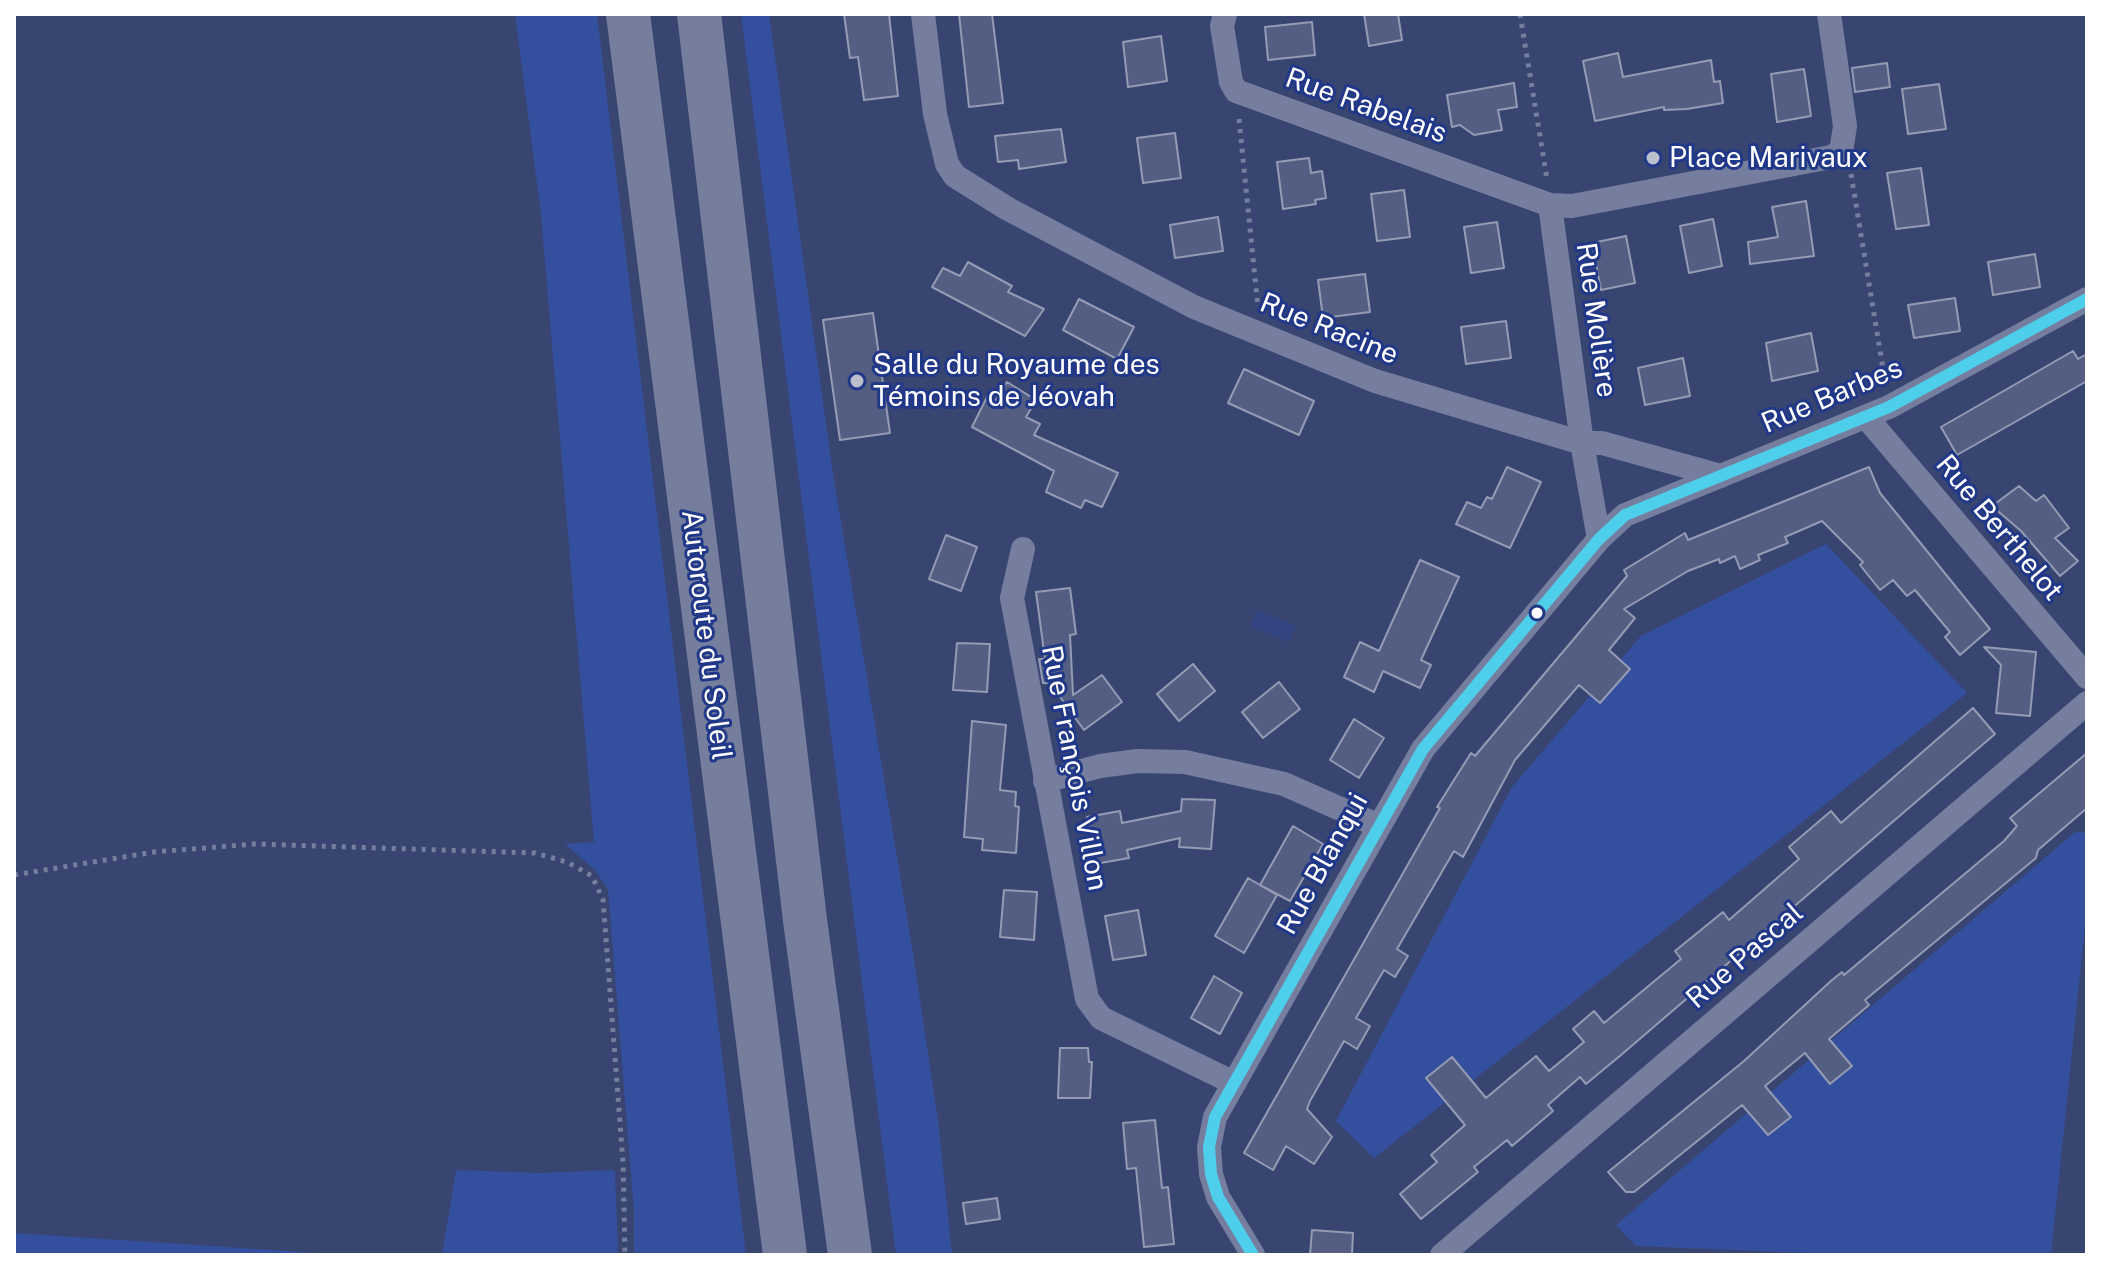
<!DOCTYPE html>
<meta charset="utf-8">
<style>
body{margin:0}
#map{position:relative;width:2101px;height:1269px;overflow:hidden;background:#394571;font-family:"Public Sans",sans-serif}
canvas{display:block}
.frame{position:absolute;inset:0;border:16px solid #fff;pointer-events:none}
</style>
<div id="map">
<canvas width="2101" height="1269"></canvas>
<div class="frame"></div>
</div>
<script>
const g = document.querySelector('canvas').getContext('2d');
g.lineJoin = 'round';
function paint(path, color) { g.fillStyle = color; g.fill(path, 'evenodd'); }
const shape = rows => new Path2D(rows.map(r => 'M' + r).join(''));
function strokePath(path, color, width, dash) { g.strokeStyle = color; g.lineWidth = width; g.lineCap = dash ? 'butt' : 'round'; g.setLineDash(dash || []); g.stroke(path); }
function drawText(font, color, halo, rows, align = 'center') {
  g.font = font + ' "Public Sans",sans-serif'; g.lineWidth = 6; g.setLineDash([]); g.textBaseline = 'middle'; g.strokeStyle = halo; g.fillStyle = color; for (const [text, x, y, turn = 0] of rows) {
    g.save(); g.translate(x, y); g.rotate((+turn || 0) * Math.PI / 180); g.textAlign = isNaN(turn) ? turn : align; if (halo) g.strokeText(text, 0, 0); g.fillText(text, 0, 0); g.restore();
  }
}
const green = shape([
 [515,14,597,14,746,1255,634,1255,634,1212,608,889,595,870,565,844,594,842,541,214],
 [741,14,769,14,833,474,913,953,939,1127,952,1255,896,1255],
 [1826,544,1967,693,1374,1158,1336,1121,1512,787,1641,636],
 [2075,832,2087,833,2087,907,2051,1255,1859,1255,1636,1246,1616,1225],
 [456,1170,539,1173,615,1170,618,1255,442,1255],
 [14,1233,348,1255,14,1255]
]);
const water = shape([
 [1257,610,1296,626,1289,642,1250,626]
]);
const building = shape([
 [844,14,889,14,898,96,864,100,858,57,850,58,844,14],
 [959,14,992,14,1003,103,969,107,959,14],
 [1364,14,1398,14,1402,40,1369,46,1364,14],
 [1312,22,1315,55,1268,60,1265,27,1312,22],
 [1161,36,1167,81,1128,87,1123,42,1161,36],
 [1618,53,1623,77,1711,60,1714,82,1720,81,1723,103,1687,109,1664,110,1664,107,1595,121,1583,61,1618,53],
 [1887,63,1890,87,1855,92,1852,68,1887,63],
 [1804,69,1811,116,1777,122,1771,74,1804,69],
 [1514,83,1517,107,1498,110,1502,130,1474,135,1460,125,1452,127,1447,95,1514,83],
 [1939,84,1946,129,1908,134,1902,89,1939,84],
 [1061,129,1066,162,1019,169,1018,160,998,162,995,136,1061,129],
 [1175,133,1181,178,1143,183,1137,138,1175,133],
 [1309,158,1311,173,1322,171,1326,198,1315,200,1316,204,1283,209,1277,162,1309,158],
 [1921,168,1929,225,1896,229,1887,173,1921,168],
 [1404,190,1410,237,1377,241,1371,194,1404,190],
 [1806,201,1814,256,1750,264,1748,242,1778,237,1772,207,1806,201],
 [1218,217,1223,251,1175,258,1170,225,1218,217],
 [1713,219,1722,266,1689,273,1680,226,1713,219],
 [1497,222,1504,268,1471,273,1464,227,1497,222],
 [1626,236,1635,283,1601,290,1592,243,1626,236],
 [2035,254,2040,287,1993,295,1988,262,2035,254],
 [968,262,1012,286,1008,292,1044,309,1025,336,932,287,943,268,960,276,968,262],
 [1365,274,1370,312,1323,318,1318,280,1365,274],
 [1955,298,1960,331,1914,338,1908,305,1955,298],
 [1079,299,1134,327,1117,359,1063,330,1079,299],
 [873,313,890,433,840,440,823,320,873,313],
 [1506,321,1511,358,1466,364,1461,327,1506,321],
 [1811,333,1818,371,1772,381,1766,343,1811,333],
 [2073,351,2078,359,2087,354,2087,381,1957,455,1941,427,2073,351],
 [1683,358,1690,396,1645,405,1638,368,1683,358],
 [1244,369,1314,401,1299,435,1228,403,1244,369],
 [1007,382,1036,400,1026,417,1040,424,1034,435,1118,473,1102,507,1085,500,1081,508,1046,492,1054,471,972,427,987,397,995,401,1007,382],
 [1507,467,1541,482,1510,548,1456,524,1467,502,1481,508,1487,497,1492,499,1507,467],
 [1869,467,1880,493,1990,629,1960,655,1945,637,1950,632,1915,590,1907,596,1893,580,1880,590,1860,565,1863,562,1822,521,1785,537,1788,543,1758,555,1760,560,1740,569,1735,556,1720,563,1719,559,1688,571,1624,609,1635,618,1609,650,1630,669,1600,703,1579,685,1515,760,1463,857,1454,851,1397,949,1408,956,1395,977,1384,970,1356,1018,1370,1026,1357,1049,1344,1041,1310,1101,1307,1109,1332,1137,1314,1164,1286,1146,1273,1170,1244,1153,1440,808,1437,807,1471,753,1475,756,1627,576,1624,570,1685,533,1688,540,1869,467],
 [2019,486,2036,501,2044,495,2069,528,2055,538,2078,561,2060,576,2021,531,1992,506,2019,486],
 [946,535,977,547,961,591,929,579,946,535],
 [1420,560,1459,577,1421,660,1431,665,1420,688,1383,671,1374,692,1344,677,1360,642,1379,651,1420,560],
 [1070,588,1076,634,1070,635,1073,695,1102,675,1122,702,1084,730,1050,683,1043,683,1039,659,1045,659,1036,592,1070,588],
 [957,643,990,644,987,692,953,690,957,643],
 [1984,647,2036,652,2030,716,1996,713,2001,665,1984,647],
 [1193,664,1215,691,1179,721,1157,694,1193,664],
 [1279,682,1300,709,1263,738,1242,712,1279,682],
 [1973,708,1995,734,1621,1055,1586,1084,1580,1077,1548,1105,1553,1111,1512,1146,1507,1140,1474,1167,1478,1172,1421,1219,1400,1194,1437,1162,1431,1155,1465,1125,1426,1078,1452,1057,1486,1098,1536,1056,1549,1071,1584,1042,1573,1029,1594,1011,1604,1023,1681,959,1675,951,1723,912,1729,920,1799,859,1789,847,1831,811,1841,823,1973,708],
 [1354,719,1384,738,1359,778,1330,760,1354,719],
 [972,721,1006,725,1000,790,1016,792,1015,806,1019,807,1016,853,982,850,983,839,964,837,972,721],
 [2087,753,2087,808,2038,850,2036,858,1865,1000,1869,1005,1829,1039,1852,1066,1830,1084,1805,1053,1765,1086,1791,1117,1768,1135,1742,1105,1634,1192,1626,1192,1608,1172,1744,1061,1832,980,1842,972,1844,975,2004,841,2017,826,2010,818,2087,753],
 [1182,799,1215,800,1211,849,1179,847,1180,838,1127,850,1129,858,1095,864,1087,817,1120,811,1122,823,1181,811,1182,799],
 [1293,826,1323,844,1290,901,1260,885,1293,826],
 [1248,878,1277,895,1244,953,1215,936,1248,878],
 [1004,890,1037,892,1034,940,1000,937,1004,890],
 [1138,910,1146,955,1113,960,1105,916,1138,910],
 [1214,976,1242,993,1220,1034,1191,1018,1214,976],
 [1060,1048,1088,1048,1089,1062,1092,1062,1090,1098,1058,1098,1060,1048],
 [1155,1120,1162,1188,1168,1187,1174,1244,1144,1247,1136,1168,1127,1169,1123,1123,1155,1120],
 [997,1198,1000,1219,966,1224,963,1203,997,1198],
 [1312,1230,1353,1233,1352,1255,1310,1255,1312,1230]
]);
const path = shape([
 [1520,14,1547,179],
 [1239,119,1258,308],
 [1851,174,1885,381],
 [14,875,154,852,255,844,535,853,567,862,592,876,603,900,623,1162,625,1255]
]);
const minor = shape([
 [923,14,935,114,947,164,955,176,1008,209,1194,307,1375,381,1582,443,1602,443,1721,476],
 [1225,14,1222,26,1231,82,1236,91,1550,205,1572,206,1831,157,1841,152,1845,126,1829,14],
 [1550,205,1582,443,1599,539],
 [1866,417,2087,677],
 [1023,549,1012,598,1087,999,1101,1018,1234,1083],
 [1045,781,1100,766,1138,761,1185,762,1284,784,1379,826],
 [1253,1255,1218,1197,1211,1174,1209,1147,1215,1117,1423,749,1599,539,1625,515,1889,407,2087,299],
 [1442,1255,2087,703]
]);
const motorway = shape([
 [628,14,785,1255],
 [699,14,805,920,850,1255]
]);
const bus1 = shape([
 [1253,1255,1218,1197,1211,1174,1209,1147,1215,1117,1423,749,1599,539,1625,515,1889,407,2087,299]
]);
const markers = [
 [1653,158,8,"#babecd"],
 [857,381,8,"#babecd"],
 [1537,613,7,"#fff"]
];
const streetNames = [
 ["Rue Rabelais",1366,106,20],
 ["Rue Molière",1596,320,82],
 ["Rue Racine",1329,329,22],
 ["Rue Barbes",1832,396,-23],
 ["Rue Berthelot",1999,528,50],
 ["Autoroute du Soleil",706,635,83],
 ["Rue François Villon",1074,768,79],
 ["Rue Blanqui",1323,864,-61],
 ["Rue Pascal",1745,956,-41]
];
const poiNames = [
 ["Place Marivaux",1669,158],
 ["Salle du Royaume des",873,365],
 ["Témoins de Jéovah",873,397]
];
paint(green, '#354f9f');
paint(water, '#344480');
paint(building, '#545e82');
strokePath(building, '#949bb4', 2);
strokePath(path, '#757e9e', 5, [4, 6]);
strokePath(minor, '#757e9e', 24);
strokePath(motorway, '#757e9c', 44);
strokePath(bus1, '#4dcfeb', 12);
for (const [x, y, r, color] of markers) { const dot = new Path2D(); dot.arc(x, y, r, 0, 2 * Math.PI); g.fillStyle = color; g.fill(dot); strokePath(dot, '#213889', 3); }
drawText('28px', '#fff', '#213889', streetNames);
drawText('28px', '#fff', '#213889', poiNames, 'left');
</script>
